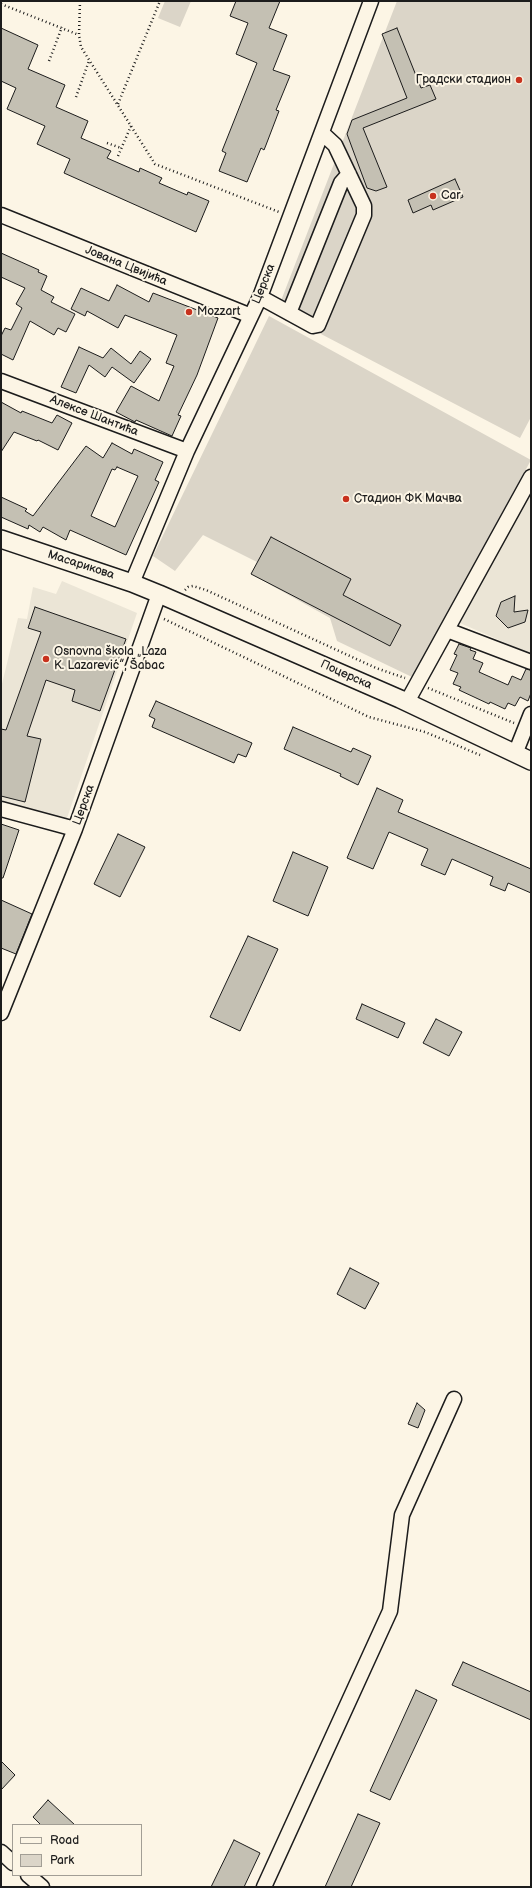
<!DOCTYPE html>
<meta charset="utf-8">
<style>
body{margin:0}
#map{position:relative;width:532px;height:1888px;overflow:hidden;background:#fcf5e5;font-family:"Balsamiq Sans",sans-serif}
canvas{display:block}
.frame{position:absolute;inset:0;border:2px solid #1c1c1c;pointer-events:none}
.legend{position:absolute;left:12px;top:1824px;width:130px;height:52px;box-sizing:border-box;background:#fcf5e5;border:1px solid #a29e95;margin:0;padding:5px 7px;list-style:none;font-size:12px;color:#1c1c1c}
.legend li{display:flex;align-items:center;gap:8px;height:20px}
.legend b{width:20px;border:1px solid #a29e95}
</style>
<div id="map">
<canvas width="532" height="1888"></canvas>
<div class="frame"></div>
<ul class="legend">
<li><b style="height:5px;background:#fcf5e5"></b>Road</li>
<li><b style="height:11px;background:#dbd5c8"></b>Park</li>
</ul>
</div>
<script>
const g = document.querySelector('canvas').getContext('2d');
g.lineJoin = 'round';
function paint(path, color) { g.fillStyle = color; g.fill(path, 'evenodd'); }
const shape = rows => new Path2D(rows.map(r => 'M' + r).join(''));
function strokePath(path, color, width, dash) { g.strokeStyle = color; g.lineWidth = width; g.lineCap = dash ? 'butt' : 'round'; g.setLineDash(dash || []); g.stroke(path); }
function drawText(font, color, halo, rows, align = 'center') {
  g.font = font + ' "Balsamiq Sans",sans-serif'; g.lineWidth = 4; g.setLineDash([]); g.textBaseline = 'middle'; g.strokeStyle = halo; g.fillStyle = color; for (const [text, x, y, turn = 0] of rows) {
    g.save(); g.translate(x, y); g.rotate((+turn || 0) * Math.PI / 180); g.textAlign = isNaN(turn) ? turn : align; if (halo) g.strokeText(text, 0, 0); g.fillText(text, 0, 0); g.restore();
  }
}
const built = shape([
 [531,490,531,654,460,623],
 [62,581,137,613,66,821,1,804,1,688,18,618,27,619,33,587,56,594]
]);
const green = shape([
 [165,1,191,1,180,27,158,18],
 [397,1,531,1,531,417,520,438,277,311],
 [269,316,531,460,412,677,337,641,330,618,251,574,257,562,203,535,175,571,153,556]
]);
const building = shape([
 [236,1,280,1,269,28,287,35,273,70,290,76,276,110,279,111,266,145,264,150,261,148,247,182,219,171,226,153,222,151,257,63,236,54,248,23,230,16,236,1],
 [1,28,38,45,28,69,65,85,56,107,88,121,81,138,111,151,107,158,139,172,140,168,162,178,159,183,187,195,188,192,209,201,196,232,64,173,70,159,37,144,45,126,7,109,16,88,1,81,1,28],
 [397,28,421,88,430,85,436,99,363,128,387,187,376,191,367,188,347,134,352,120,407,98,382,34,397,28],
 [455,179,463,197,433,210,431,205,413,213,408,200,455,179],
 [1,253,39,270,38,272,47,276,41,290,54,297,51,302,75,314,66,332,58,328,54,335,30,321,13,360,1,354,1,336,5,328,11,330,22,308,16,304,25,288,1,277,1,253],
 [117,285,149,302,153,293,218,318,197,375,178,415,181,416,172,436,136,420,135,422,116,412,131,386,159,401,174,366,166,363,177,335,125,315,118,328,87,311,85,316,71,309,81,288,109,301,117,285],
 [79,347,103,358,111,348,131,364,140,351,151,359,134,383,112,367,105,377,89,365,76,393,61,387,79,347],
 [1,402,21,413,22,411,52,423,57,415,72,423,58,450,38,440,37,441,14,432,1,452,1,402],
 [112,443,132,454,134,449,163,462,155,480,159,482,126,555,70,530,66,540,43,527,40,532,29,525,28,529,1,517,1,497,27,509,25,511,33,516,86,446,103,458,112,443],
 [117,467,138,476,115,527,91,516,112,469,115,470,117,467],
 [271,537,351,579,343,595,401,625,390,646,251,574,271,537],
 [515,596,514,612,528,610,525,622,508,628,496,616,501,602,515,596],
 [35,607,126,639,100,711,72,701,75,690,46,680,27,736,41,739,25,802,1,796,1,729,6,730,41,632,28,628,35,607],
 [459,644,471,648,470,650,476,652,473,659,483,663,479,672,508,685,512,676,521,680,526,669,531,670,531,693,528,701,520,697,515,706,508,703,505,709,490,702,489,704,459,690,461,687,453,684,458,673,450,670,457,655,454,654,459,644],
 [156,701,252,743,246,757,238,754,234,763,152,727,155,719,149,716,156,701],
 [293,727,351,752,353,748,371,756,358,785,340,776,341,774,284,749,293,727],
 [377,788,403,800,398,812,531,869,531,893,508,883,505,891,490,885,493,877,452,859,445,875,421,865,428,849,389,832,373,869,347,858,377,788],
 [1,824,19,830,3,878,1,878,1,824],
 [118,834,145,847,120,897,94,884,118,834],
 [293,852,328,867,308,916,273,901,293,852],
 [1,900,32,914,16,954,1,948,1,900],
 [248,936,278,949,240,1031,210,1017,248,936],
 [362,1004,405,1023,398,1038,356,1019,362,1004],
 [436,1019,462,1032,449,1056,423,1043,436,1019],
 [350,1268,379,1283,365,1309,337,1294,350,1268],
 [417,1403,425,1410,418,1428,408,1424,417,1403],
 [463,1662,531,1692,531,1720,452,1685,463,1662],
 [416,1690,437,1700,390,1800,370,1791,416,1690],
 [1,1761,15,1775,1,1790,1,1761],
 [48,1800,75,1825,41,1825,33,1817,48,1800],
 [358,1814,380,1823,351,1887,325,1887,358,1814],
 [234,1840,260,1853,244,1887,211,1887,234,1840]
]);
const path = shape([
 [80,1,79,35,81,47,155,164,279,212],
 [1,4,79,35],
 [49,61,62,27],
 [76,97,89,61],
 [118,104,160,1],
 [107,143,121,148],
 [118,156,131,126],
 [185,590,188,587,193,586,206,590,376,668,405,678],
 [164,619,369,717,425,732,480,755],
 [428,688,514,723]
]);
const minor = shape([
 [1,215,251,316],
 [260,297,313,326,318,325,364,215,364,206,335,145,322,133],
 [289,313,341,183,349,174],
 [1,381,187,451],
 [132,583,187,451,260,297,371,1],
 [447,630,531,662],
 [407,702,531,477],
 [515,754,531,714],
 [1,809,75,829],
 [1,1013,75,829,159,594],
 [1,1852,13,1863],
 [28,1875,42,1887],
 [264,1887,390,1611,402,1515,454,1399]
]);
const major = shape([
 [1,539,132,583,159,594,400,699,531,761]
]);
const markers = [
 [519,80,4,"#c8321e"],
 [433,196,4,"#c8321e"],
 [189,312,4,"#c8321e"],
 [346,499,4,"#c8321e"],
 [46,659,4,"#c8321e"]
];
const poiNames = [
 ["Градски стадион",511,80,"right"],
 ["Car",441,196],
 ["Mozzart",197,312],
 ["Стадион ФК Мачва",354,499],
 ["Osnovna škola „Laza",54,652],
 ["K. Lazarević”, Šabac",54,666]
];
const streetNames = [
 ["Јована Цвијића",126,266,22],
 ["Церска",264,284,-68],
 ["Алексе Шантића",94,416,21],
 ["Масарикова",81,565,18],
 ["Поцерска",346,675,24],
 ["Церска",84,805,-70]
];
paint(built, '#ebe5d6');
paint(green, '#dbd5c8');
paint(building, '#c4c0b3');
strokePath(building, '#1c1c1c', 1);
strokePath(minor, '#1c1c1c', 17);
strokePath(major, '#1c1c1c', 20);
strokePath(path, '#1c1c1c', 2.5, [1, 3]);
strokePath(minor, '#fcf5e5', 14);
strokePath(major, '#fcf5e5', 17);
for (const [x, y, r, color] of markers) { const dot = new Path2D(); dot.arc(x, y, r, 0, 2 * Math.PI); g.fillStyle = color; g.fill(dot); strokePath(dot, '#fcf5e5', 1.5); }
drawText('12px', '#1c1c1c', '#fcf5e5', poiNames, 'left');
drawText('12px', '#1c1c1c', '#fcf5e5', streetNames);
</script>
